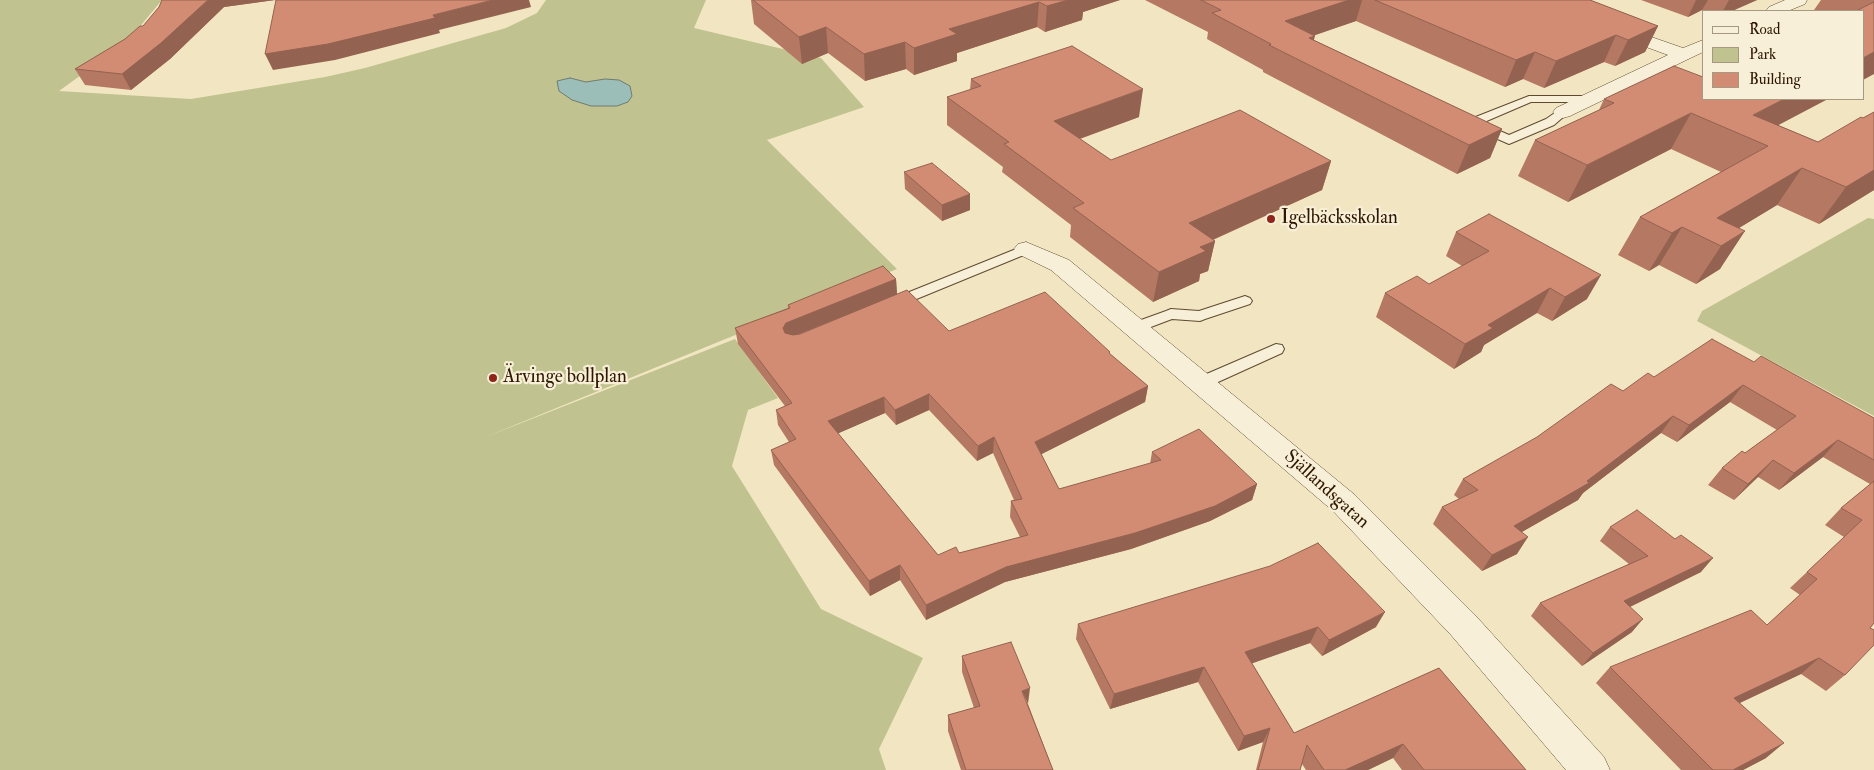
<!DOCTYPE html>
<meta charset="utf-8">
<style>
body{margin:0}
#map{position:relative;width:1874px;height:770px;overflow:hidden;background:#f2e6c2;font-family:"IM FELL Double Pica",serif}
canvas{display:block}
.legend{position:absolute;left:1702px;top:10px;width:162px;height:90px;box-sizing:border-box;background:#f7efd7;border:1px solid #a79881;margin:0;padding:6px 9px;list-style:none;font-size:15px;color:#2e1600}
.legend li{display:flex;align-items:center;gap:10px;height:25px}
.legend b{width:25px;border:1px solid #a79881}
</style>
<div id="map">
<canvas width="1874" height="770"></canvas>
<ul class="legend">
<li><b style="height:6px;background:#f7efd7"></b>Road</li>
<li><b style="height:14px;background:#c0c38f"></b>Park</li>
<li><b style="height:14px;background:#d28c73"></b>Building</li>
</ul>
</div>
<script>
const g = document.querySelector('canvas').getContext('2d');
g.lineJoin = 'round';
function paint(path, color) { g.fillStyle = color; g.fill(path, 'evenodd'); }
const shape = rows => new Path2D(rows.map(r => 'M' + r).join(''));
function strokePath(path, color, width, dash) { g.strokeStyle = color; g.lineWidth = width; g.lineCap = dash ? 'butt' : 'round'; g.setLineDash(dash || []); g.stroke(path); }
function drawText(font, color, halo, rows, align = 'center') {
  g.font = font + ' "IM FELL Double Pica",serif'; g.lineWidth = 4.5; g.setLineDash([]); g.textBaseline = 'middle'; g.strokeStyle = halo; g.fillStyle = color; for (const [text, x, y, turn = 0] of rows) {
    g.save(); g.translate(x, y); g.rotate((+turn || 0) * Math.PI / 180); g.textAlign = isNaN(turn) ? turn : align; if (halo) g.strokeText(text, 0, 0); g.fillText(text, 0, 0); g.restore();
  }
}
const green = shape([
 [0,0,162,0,127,42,59,91,191,99,325,77,365,68,506,28,537,13,546,0,706,0,694,28,821,58,864,107,767,140,897,269,483,438,735,339,778,398,748,410,732,466,821,609,923,658,879,749,886,770,0,770],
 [1868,218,1874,219,1874,416,1697,321,1702,311]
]);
const water = shape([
 [570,78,586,82,605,79,619,80,630,86,632,96,628,102,617,106,591,106,572,100,559,91,557,81,570,78]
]);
const service = shape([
 [1529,96,1589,96,1595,99,1589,102,1531,102,1482,123,1509,135,1546,119,1559,110,1567,110,1569,112,1554,125,1509,144,1468,126,1466,123,1468,120,1529,96],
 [1026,245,1033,249,1031,252,897,307,887,307,885,304,887,301,1026,245],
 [1245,296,1250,298,1252,301,1250,304,1205,319,1200,321,1172,319,1135,333,1130,332,1127,328,1130,324,1166,311,1171,309,1199,311,1245,296],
 [1276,344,1282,345,1284,349,1282,353,1207,387,1201,389,1195,387,1193,383,1195,379,1276,344]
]);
const minor = shape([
 [1785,0,1807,0,1805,4,1788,11,1766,11,1769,7,1785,0],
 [1614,24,1683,48,1703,40,1703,52,1570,116,1563,118,1556,116,1553,112,1556,108,1668,55,1608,33,1605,29,1608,25,1614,24],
 [1026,242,1069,260,1355,495,1475,615,1604,757,1610,770,1566,770,1451,635,1333,511,1051,270,1018,254,1014,249,1018,244,1026,242]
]);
const wall = shape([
 [162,0,275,0,224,7,170,59,131,90,85,85,75,69,125,39,143,26,159,7],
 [751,0,1120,0,1083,12,1082,20,1045,32,1037,27,957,53,957,61,914,75,906,69,865,81,828,53,802,64,754,24],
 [1145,0,1590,0,1658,26,1645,52,1615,66,1604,62,1544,88,1523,79,1505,87,1356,21,1314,35,1314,40,1502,129,1490,158,1457,174,1263,72,1263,70,1207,39,1208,32],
 [1641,0,1757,0,1732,11,1705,11,1702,10,1688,17],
 [1821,0,1874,0,1874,74,1863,11,1817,11,1814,10],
 [971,79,1139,117,1080,139,1111,160,1331,161,1322,190,1213,240,1215,241,1208,271,1200,274,1199,281,1153,302,1070,237,1071,225,1002,172,1003,167,947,125,947,97,970,90],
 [1604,99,1778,125,1818,142,1874,112,1874,190,1819,224,1777,205,1739,228,1720,269,1696,284,1659,265,1649,271,1618,255,1640,217,1721,172,1671,149,1568,202,1518,176,1535,140,1599,110],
 [904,172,970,210,942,221,905,189],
 [1456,232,1587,299,1552,321,1537,313,1484,345,1481,352,1454,369,1376,317,1385,293,1429,284,1462,266,1446,256],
 [896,279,897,294,949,331,1110,354,1148,386,1145,402,1041,454,1059,489,1150,464,1152,452,1257,484,1252,500,1210,521,1131,549,1005,582,926,620,900,580,870,596,774,465,771,450,789,442,778,425,776,410,785,406,738,344,735,328,788,308,788,305],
 [855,311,800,334,798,335],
 [929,410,977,461,993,453,1014,500,1011,501,1010,517,1020,537,959,553,938,555,838,433,885,413,896,425],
 [1754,362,1874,418,1874,623,1870,628,1845,675,1826,691,1801,674,1740,703,1766,758,1743,770,1681,770,1596,683,1610,667,1767,625,1800,595,1790,588,1807,572,1844,537,1825,525,1841,508,1870,484,1823,457,1779,490,1758,477,1734,500,1708,485,1722,468,1745,453,1777,430,1730,402,1677,442,1661,433,1583,493,1578,500,1522,532,1517,554,1482,571,1433,524,1442,507,1459,499,1454,495,1463,479,1623,391,1654,377],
 [1610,527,1701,572,1630,607,1632,632,1582,666,1531,616,1540,603,1629,564,1600,541],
 [1078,624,1376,627,1322,656,1310,643,1252,663,1294,733,1439,668,1526,770,1402,770,1393,758,1368,770,1306,770,1302,764,1300,770,1256,770,1263,742,1238,751,1198,682,1110,709,1076,639],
 [962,656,1028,704,1053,770,961,770,948,731,948,715,974,708,962,672]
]);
const shadedWall = shape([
 [208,0,275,0,224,7,170,59,131,90,122,74],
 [493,0,529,0,531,7,439,30,440,33,335,60,273,70,265,54,433,15],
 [1068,0,1120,0,1083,12,1082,20,1045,32,1047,6],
 [1349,0,1362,0,1356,21,1278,48,1285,21],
 [1696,0,1708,0,1702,10,1688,17],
 [1729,0,1757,0,1732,11,1723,11],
 [1039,2,1037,27,957,53,957,61,914,75,914,48,949,29],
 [1658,26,1645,52,1615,66,1628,40],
 [826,27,828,53,802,64,799,37],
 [1616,35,1604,62,1544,88,1556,61],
 [1315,36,1308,62,1309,38],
 [905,42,906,69,865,81,864,54],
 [1535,52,1523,79,1505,87,1516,60],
 [1874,52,1874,74,1863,80,1863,58],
 [1143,89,1139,117,1051,149,1054,121],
 [1784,99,1828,99,1752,139,1753,115],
 [1691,113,1671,149,1568,202,1587,165],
 [1502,129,1490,158,1457,174,1469,145],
 [1331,161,1322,190,1183,253,1189,223],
 [1802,168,1777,205,1714,243,1717,218],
 [1874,170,1874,190,1819,224,1846,187],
 [970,194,970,210,942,221,942,205],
 [1682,227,1659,265,1649,271,1672,233],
 [1745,231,1720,269,1696,284,1721,246],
 [1215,241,1208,271,1200,274,1199,281,1153,302,1159,272,1200,247],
 [1601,275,1587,299,1552,321,1565,297],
 [896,279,897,295,788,338,785,343,783,328,786,323],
 [1550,288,1537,313,1484,345,1481,352,1454,369,1465,344,1488,325],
 [1743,385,1730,402,1677,442,1689,425],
 [1148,386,1145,402,1034,458,1035,442],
 [929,394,929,410,896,425,895,410],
 [884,397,885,413,830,437,828,421],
 [1673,416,1661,433,1583,493,1578,500,1504,542,1514,526,1587,481],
 [994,437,993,453,977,461,978,446],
 [1838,440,1823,457,1779,490,1794,473],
 [1773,460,1758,477,1734,500,1748,484],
 [1257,484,1252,500,1210,521,1131,549,1005,582,926,620,926,605,1006,567],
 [1528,537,1517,554,1482,571,1492,555],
 [1713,558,1701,572,1613,615,1624,601],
 [900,565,900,580,870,596,869,581],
 [1385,612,1376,627,1322,656,1329,640],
 [1643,619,1632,632,1582,666,1593,653],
 [1318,627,1310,643,1239,668,1245,652],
 [1819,658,1801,674,1718,713,1734,698],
 [1204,667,1198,682,1110,709,1114,694],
 [1030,688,1028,704,1022,691],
 [1270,728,1263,742,1238,751,1244,736],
 [1784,743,1766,758,1743,770,1733,770],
 [1403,744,1393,758,1368,770,1345,770]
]);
const building = shape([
 [162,0,208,0,161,43,122,74,75,69,125,39,140,26,143,26,159,7,162,0],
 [276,0,493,0,433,15,435,18,328,44,265,54,276,0],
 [753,0,1068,0,1047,6,1039,2,949,29,957,34,914,48,905,42,864,54,826,27,799,37,753,0],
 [1201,0,1349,0,1285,21,1315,36,1309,38,1502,129,1469,145,1269,45,1271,44,1212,13,1221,10,1201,0],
 [1375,0,1590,0,1658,26,1628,40,1616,35,1556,61,1535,52,1516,60,1375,0],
 [1874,2,1874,52,1863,58,1863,11,1856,11,1874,2],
 [1072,46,1143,89,1054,121,1111,160,1240,110,1331,161,1189,223,1215,241,1200,247,1206,251,1159,272,1073,208,1084,203,1004,144,1009,142,947,97,981,86,971,79,1072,46],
 [1674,66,1703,77,1703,99,1784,99,1753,115,1818,142,1861,117,1863,118,1874,112,1874,170,1846,187,1802,168,1717,218,1745,231,1721,246,1682,227,1672,233,1640,217,1768,146,1691,113,1587,165,1535,140,1614,103,1604,99,1674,66],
 [932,163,970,194,942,205,904,172,932,163],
 [1489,214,1601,275,1565,297,1550,288,1488,325,1493,328,1465,344,1385,293,1417,276,1429,284,1489,251,1456,232,1489,214],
 [883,266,896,279,786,323,783,328,785,333,793,335,800,334,907,290,949,331,1045,292,1110,352,1109,353,1148,386,1035,442,1059,489,1161,460,1152,452,1199,429,1257,484,1215,506,1135,533,1006,567,926,605,900,565,869,581,771,450,796,439,776,410,792,403,735,328,790,308,788,305,883,266],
 [929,394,978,446,994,437,1022,499,1011,501,1028,535,959,553,956,547,938,555,828,421,884,397,895,410,929,394],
 [1712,339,1754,362,1761,356,1874,418,1874,460,1838,440,1794,473,1773,460,1748,484,1722,468,1742,451,1745,453,1796,416,1743,385,1689,425,1673,416,1587,481,1589,483,1514,526,1528,537,1492,555,1442,507,1478,490,1463,479,1537,437,1611,384,1623,391,1648,373,1654,377,1712,339],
 [1874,481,1874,623,1870,628,1874,630,1874,645,1845,675,1819,658,1734,698,1784,743,1733,770,1713,770,1610,667,1751,610,1767,625,1817,579,1807,572,1862,520,1841,508,1874,481],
 [1637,510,1675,539,1681,535,1713,558,1624,601,1643,619,1593,653,1540,603,1648,556,1610,527,1637,510],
 [1318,543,1385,612,1329,640,1318,627,1245,652,1294,733,1439,668,1526,770,1424,770,1403,744,1345,770,1324,770,1307,745,1300,770,1258,770,1270,728,1244,736,1204,667,1114,694,1078,624,1270,566,1318,543],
 [1011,642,1030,688,1022,691,1053,770,966,770,948,715,980,706,962,656,1011,642]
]);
const markers = [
 [1271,219,5,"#8f2418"],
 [493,378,5,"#8f2418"]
];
const poiNames = [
 ["Igelbäcksskolan",1281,219],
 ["Ärvinge bollplan",503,378]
];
const streetNames = [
 ["Själlandsgatan",1326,490,42]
];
paint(green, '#c0c38f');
paint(water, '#9cbeb9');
strokePath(water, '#707b6f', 1);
strokePath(service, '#5f4a30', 2);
strokePath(minor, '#5f4a30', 1);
paint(service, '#f7efd7');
paint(minor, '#f7efd7');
paint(wall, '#b57863');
paint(shadedWall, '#936250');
paint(building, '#d28c73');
strokePath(building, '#936250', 1);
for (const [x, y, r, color] of markers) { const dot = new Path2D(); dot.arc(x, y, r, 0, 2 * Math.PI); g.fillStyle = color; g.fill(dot); strokePath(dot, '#f7efd7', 2); }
drawText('19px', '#2e1600', '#f7efd7', poiNames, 'left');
drawText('19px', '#2e1600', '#f7efd7', streetNames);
</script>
